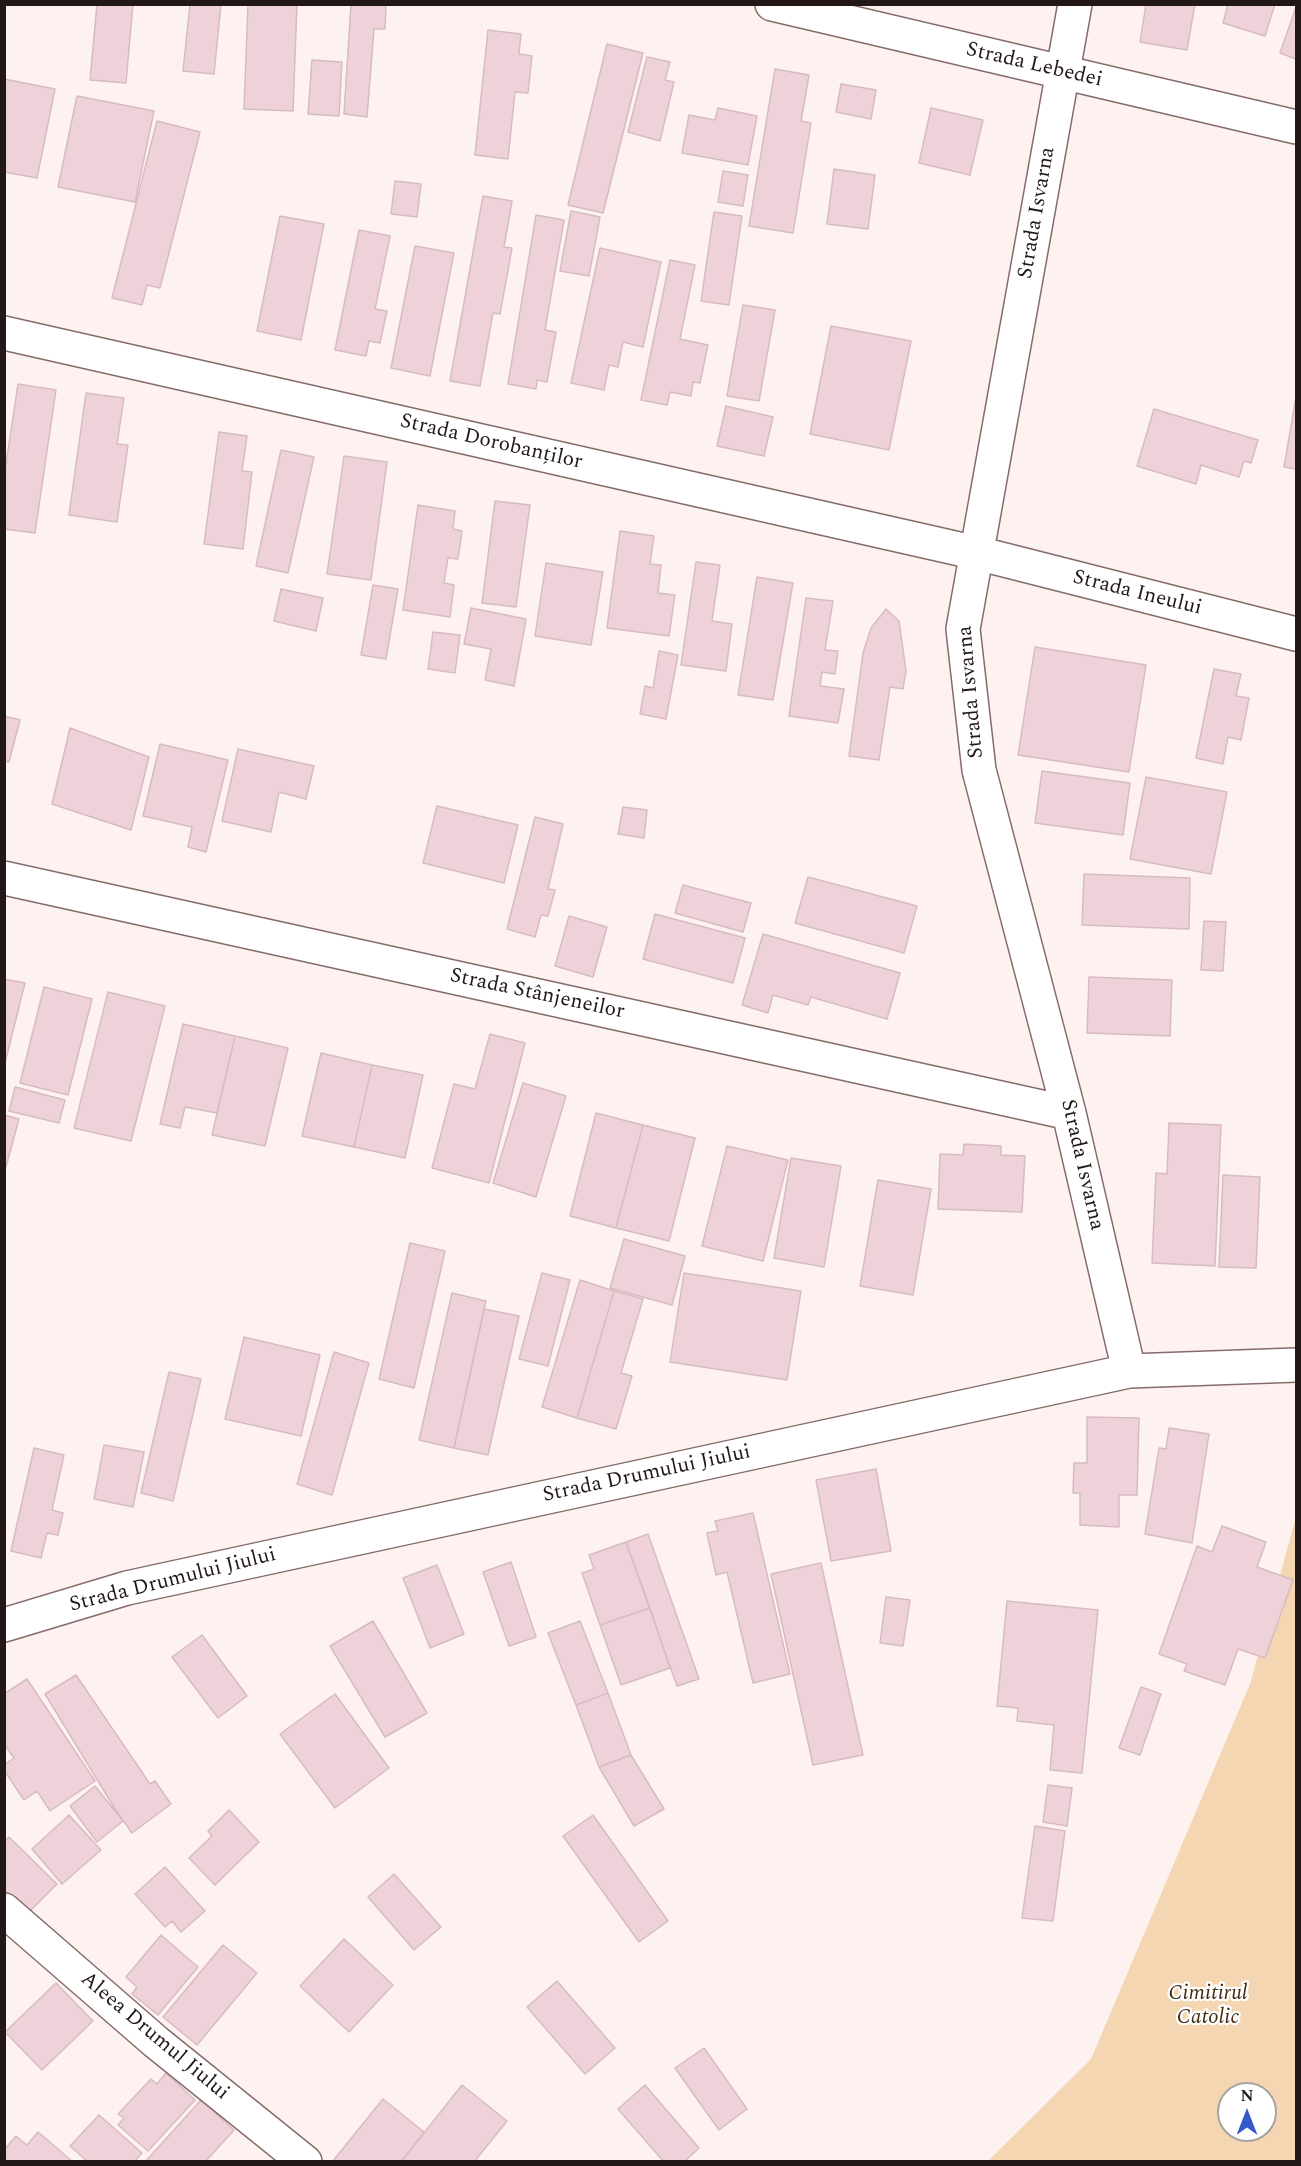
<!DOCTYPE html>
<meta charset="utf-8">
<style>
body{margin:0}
#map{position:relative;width:1301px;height:2166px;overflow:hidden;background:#fef2f0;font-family:Spectral,serif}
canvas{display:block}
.frame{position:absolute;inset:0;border:6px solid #221817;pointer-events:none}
.north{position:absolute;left:1217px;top:2082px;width:60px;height:60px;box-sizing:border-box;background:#fff;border:2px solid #a7a3a2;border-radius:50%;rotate:0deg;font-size:16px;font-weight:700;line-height:24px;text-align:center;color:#221817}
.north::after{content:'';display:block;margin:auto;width:21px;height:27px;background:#375acb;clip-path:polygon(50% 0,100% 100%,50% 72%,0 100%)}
</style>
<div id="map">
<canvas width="1301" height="2166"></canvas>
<div class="frame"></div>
<div class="north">N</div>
</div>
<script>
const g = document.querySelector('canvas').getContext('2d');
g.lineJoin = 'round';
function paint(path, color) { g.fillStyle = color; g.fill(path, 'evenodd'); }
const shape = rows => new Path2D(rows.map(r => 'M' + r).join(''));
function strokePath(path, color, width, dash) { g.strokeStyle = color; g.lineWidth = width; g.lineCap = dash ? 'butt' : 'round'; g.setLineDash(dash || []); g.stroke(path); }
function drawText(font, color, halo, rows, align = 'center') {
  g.font = font + ' Spectral,serif'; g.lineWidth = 4.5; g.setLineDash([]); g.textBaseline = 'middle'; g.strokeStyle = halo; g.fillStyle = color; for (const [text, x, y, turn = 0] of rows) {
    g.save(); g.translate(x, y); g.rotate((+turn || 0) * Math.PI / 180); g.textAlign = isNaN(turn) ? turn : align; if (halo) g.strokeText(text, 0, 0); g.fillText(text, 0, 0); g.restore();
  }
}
const green = shape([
 [1296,1517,1296,2161,987,2162,1091,2059,1250,1684],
 [1229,2094,1265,2094,1265,2130,1229,2130]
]);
const building = shape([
 [97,4,133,4,126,83,90,80,97,4],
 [190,4,221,4,214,74,183,71,190,4],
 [248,4,297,4,293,111,244,109,248,4],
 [351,4,386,4,385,29,374,29,367,117,344,114,351,4],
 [1146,4,1195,4,1187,50,1140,42,1146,4],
 [1228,4,1275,4,1265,36,1223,23,1228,4],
 [1296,7,1296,59,1280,53,1296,7],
 [488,30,521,34,519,54,532,56,528,93,515,92,508,159,475,155,488,30],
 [607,44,643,53,603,213,568,205,607,44],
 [647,57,670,62,665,80,674,82,660,141,628,132,647,57],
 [312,60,342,62,339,116,308,114,312,60],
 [775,69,809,75,801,121,811,123,793,233,749,226,775,69],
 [4,79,55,89,37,178,4,172,4,79],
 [841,84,876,90,871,119,836,112,841,84],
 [77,96,154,111,135,202,58,187,77,96],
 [718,108,757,116,748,165,682,153,689,115,715,120,718,108],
 [931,108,983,120,970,175,919,163,931,108],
 [157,121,200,132,160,288,147,285,142,305,112,298,157,121],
 [834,169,875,175,868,229,827,224,834,169],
 [723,171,748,175,743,206,718,202,723,171],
 [395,181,421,184,417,217,391,214,395,181],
 [483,196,512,201,504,247,512,248,500,314,493,313,480,386,450,381,483,196],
 [571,211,600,217,589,276,560,271,571,211],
 [714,212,742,216,729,305,701,301,714,212],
 [536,215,564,220,545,330,556,332,547,382,537,380,536,389,508,384,536,215],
 [280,216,324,224,301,340,257,331,280,216],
 [359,230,390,236,375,309,387,311,380,343,369,341,366,356,335,350,359,230],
 [415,246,454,253,430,376,391,368,415,246],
 [600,248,661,262,643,347,623,342,618,367,609,365,604,390,571,383,600,248],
 [670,260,695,265,680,339,708,345,700,383,693,382,691,396,670,392,667,405,641,400,670,260],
 [743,305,775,310,759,401,727,396,743,305],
 [831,326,911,341,889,450,810,434,831,326],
 [18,384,56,390,35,533,4,529,4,477,18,384],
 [86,393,124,398,117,444,128,445,117,522,69,515,86,393],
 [1296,397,1296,469,1284,467,1296,397],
 [726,406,773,417,764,456,717,446,726,406],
 [1154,409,1258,440,1251,463,1244,461,1239,477,1201,465,1196,484,1137,466,1154,409],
 [219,432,247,436,242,471,252,472,243,549,204,544,219,432],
 [281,450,314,457,288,573,256,566,281,450],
 [344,456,387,462,371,580,327,574,344,456],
 [495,501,530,505,516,607,482,603,495,501],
 [418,505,455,511,453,529,462,531,458,559,448,558,444,583,454,585,450,617,403,610,418,505],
 [620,531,654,536,650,564,661,565,658,593,675,595,669,636,607,628,620,531],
 [696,562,720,565,712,621,732,624,726,671,681,665,696,562],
 [546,563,603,572,591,645,535,636,546,563],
 [757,577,793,583,773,700,738,695,757,577],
 [373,585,398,589,386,659,361,655,373,585],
 [281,589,323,598,316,631,274,621,281,589],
 [806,598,833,601,825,650,838,651,835,674,822,672,820,686,844,689,838,723,789,716,806,598],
 [471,608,526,619,514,686,485,680,491,649,464,644,471,608],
 [886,609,899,621,906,671,903,689,890,687,879,760,849,756,863,653,871,628,886,609],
 [433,632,460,635,455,673,428,669,433,632],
 [1035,647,1146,665,1129,772,1018,755,1035,647],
 [659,651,678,655,666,719,640,714,645,686,653,688,659,651],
 [1214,669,1241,674,1236,696,1249,698,1241,740,1228,737,1223,764,1196,758,1214,669],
 [4,716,20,720,9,762,4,761,4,716],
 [70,728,149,757,131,830,52,804,70,728],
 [160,744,228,760,206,852,188,847,192,827,143,816,160,744],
 [238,749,314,766,306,799,279,792,271,832,222,821,238,749],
 [1042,771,1130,783,1123,835,1035,823,1042,771],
 [1146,777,1227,792,1211,874,1130,859,1146,777],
 [437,806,518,825,504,883,423,863,437,806],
 [623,807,647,810,644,838,618,834,623,807],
 [535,817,563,824,548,889,555,890,548,916,541,915,535,937,507,929,535,817],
 [1084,874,1190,878,1189,929,1082,925,1084,874],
 [808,877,917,906,904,953,795,923,808,877],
 [683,885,751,903,743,932,675,913,683,885],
 [655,914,745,938,733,983,643,959,655,914],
 [569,916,607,927,593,977,555,966,569,916],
 [1204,921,1226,922,1223,971,1201,970,1204,921],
 [763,934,900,973,887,1019,811,997,808,1005,773,995,768,1013,742,1005,763,934],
 [1089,977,1172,980,1170,1036,1087,1033,1089,977],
 [4,979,25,983,4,1067,4,979],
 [44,987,92,999,68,1095,20,1083,44,987],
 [108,992,165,1006,131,1141,74,1128,108,992],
 [183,1024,235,1036,217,1113,185,1107,180,1128,160,1124,183,1024],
 [490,1034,525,1043,489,1183,432,1168,454,1084,475,1089,490,1034],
 [235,1036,288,1048,265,1146,212,1135,235,1036],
 [321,1053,372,1065,354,1147,302,1136,321,1053],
 [372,1065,423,1075,405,1158,354,1147,372,1065],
 [523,1083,566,1096,536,1197,493,1183,523,1083],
 [15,1087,65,1100,59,1123,9,1111,15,1087],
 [596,1113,643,1125,616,1228,570,1216,596,1113],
 [4,1115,19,1119,6,1167,4,1166,4,1115],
 [1169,1123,1221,1125,1215,1266,1152,1263,1156,1173,1167,1174,1169,1123],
 [643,1125,695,1138,669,1241,616,1228,643,1125],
 [964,1144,1001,1146,1001,1155,1025,1156,1022,1212,938,1209,940,1154,963,1155,964,1144],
 [727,1146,788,1160,763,1261,702,1246,727,1146],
 [791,1158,841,1166,824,1267,774,1258,791,1158],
 [1223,1175,1260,1177,1256,1268,1219,1267,1223,1175],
 [878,1180,931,1189,913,1295,860,1286,878,1180],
 [624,1239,685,1256,672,1305,610,1288,624,1239],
 [410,1243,445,1251,414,1388,379,1379,410,1243],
 [542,1273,570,1280,548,1366,519,1359,542,1273],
 [684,1273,801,1291,787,1380,670,1362,684,1273],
 [580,1280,614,1291,577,1418,542,1407,580,1280],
 [614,1291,643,1299,621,1373,632,1376,616,1429,577,1418,614,1291],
 [452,1293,486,1301,454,1448,419,1440,452,1293],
 [484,1309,519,1316,488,1455,454,1448,484,1309],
 [244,1337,320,1355,301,1436,225,1419,244,1337],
 [334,1352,369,1363,332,1495,297,1484,334,1352],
 [169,1372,201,1379,173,1501,141,1493,169,1372],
 [1087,1417,1139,1418,1137,1495,1119,1495,1119,1527,1080,1525,1080,1493,1073,1493,1074,1463,1087,1463,1087,1417],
 [1169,1428,1209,1434,1192,1543,1145,1534,1159,1448,1166,1449,1169,1428],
 [104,1445,144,1452,133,1507,94,1499,104,1445],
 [34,1448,64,1455,52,1510,63,1513,58,1535,47,1533,41,1558,11,1551,34,1448],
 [876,1469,891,1551,831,1561,816,1480,876,1469],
 [753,1513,790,1674,753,1683,727,1572,716,1575,707,1533,718,1531,715,1521,753,1513],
 [1222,1526,1266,1542,1257,1567,1293,1580,1265,1658,1238,1649,1225,1685,1184,1671,1187,1664,1159,1654,1197,1546,1212,1552,1222,1526],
 [648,1534,699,1679,677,1686,626,1542,648,1534],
 [626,1542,650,1608,600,1625,582,1573,594,1569,589,1555,626,1542],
 [511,1562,536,1637,509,1646,483,1572,511,1562],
 [821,1563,863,1755,813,1765,771,1574,821,1563],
 [437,1565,464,1634,430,1648,403,1578,437,1565],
 [886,1597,910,1600,903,1646,880,1643,886,1597],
 [1007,1601,1098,1610,1082,1773,1050,1770,1054,1725,1017,1721,1018,1708,997,1706,1007,1601],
 [650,1608,670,1668,621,1685,600,1625,650,1608],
 [373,1621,427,1713,385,1737,330,1646,373,1621],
 [580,1621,608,1693,576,1705,548,1633,580,1621],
 [202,1635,247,1696,218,1718,172,1657,202,1635],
 [76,1675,150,1784,155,1781,171,1804,132,1833,115,1809,45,1694,76,1675],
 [27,1679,95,1781,50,1811,37,1791,24,1800,4,1770,4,1765,14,1758,4,1744,4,1694,27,1679],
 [1141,1687,1161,1694,1140,1755,1119,1748,1141,1687],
 [608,1693,631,1755,599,1767,576,1705,608,1693],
 [335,1694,389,1768,335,1808,280,1734,335,1694],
 [631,1755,664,1809,634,1826,599,1767,631,1755],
 [1048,1785,1072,1788,1067,1826,1043,1822,1048,1785],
 [95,1786,123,1821,97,1842,70,1806,95,1786],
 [229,1810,259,1842,215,1885,189,1858,212,1836,208,1831,229,1810],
 [69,1815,101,1850,62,1884,32,1849,69,1815],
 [593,1815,668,1921,639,1942,563,1836,593,1815],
 [1035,1826,1065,1831,1053,1921,1022,1918,1035,1826],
 [9,1837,57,1884,21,1920,4,1903,4,1842,9,1837],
 [165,1867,205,1911,181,1932,172,1921,165,1927,135,1894,165,1867],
 [394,1874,441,1927,414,1950,368,1897,394,1874],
 [161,1935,198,1967,158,2015,132,1994,137,1987,126,1977,161,1935],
 [344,1939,393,1985,349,2032,300,1986,344,1939],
 [223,1945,257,1973,197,2045,163,2017,223,1945],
 [557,1981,615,2048,585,2074,527,2007,557,1981],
 [56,1983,93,2021,42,2070,5,2032,56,1983],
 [704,2048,747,2109,719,2130,675,2068,704,2048],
 [166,2073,195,2100,148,2151,118,2125,124,2118,118,2114,151,2079,157,2084,166,2073],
 [462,2085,507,2121,474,2162,401,2162,462,2085],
 [645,2085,699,2148,684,2162,664,2162,618,2109,645,2085],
 [383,2099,424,2132,401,2162,332,2162,383,2099],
 [201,2100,234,2130,205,2162,145,2162,201,2100],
 [99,2115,142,2153,134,2162,88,2162,70,2146,99,2115],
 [38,2132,73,2162,4,2162,4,2150,16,2136,27,2145,38,2132]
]);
const minor = shape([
 [772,4,1296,127],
 [1075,4,963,629,979,770,1069,1113,1129,1371],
 [4,333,977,553,1296,634],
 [4,878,1069,1113],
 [4,1625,127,1588,1129,1371,1296,1365],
 [4,1910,156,2042,305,2162]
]);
const streetNames = [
 ["Strada Lebedei",1034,66,13],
 ["Strada Isvarna",1038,213,-80],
 ["Strada Dorobanților",491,443,13],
 ["Strada Ineului",1137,594,14],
 ["Strada Isvarna",972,692,-95],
 ["Strada Stânjeneilor",537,995,12],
 ["Strada Isvarna",1081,1165,77],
 ["Strada Drumului Jiului",647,1475,-12],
 ["Strada Drumului Jiului",173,1581,-14],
 ["Aleea Drumul Jiului",154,2037,40]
];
const parkNames = [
 ["Cimitirul",1208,1995],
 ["Catolic",1208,2019]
];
paint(green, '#f4d6b3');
paint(building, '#efd2d9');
strokePath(building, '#d7bbc2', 1.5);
strokePath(minor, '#856b69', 36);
strokePath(minor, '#fff', 33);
drawText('21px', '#221817', '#fff', streetNames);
drawText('italic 21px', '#422c0f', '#fff', parkNames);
</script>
